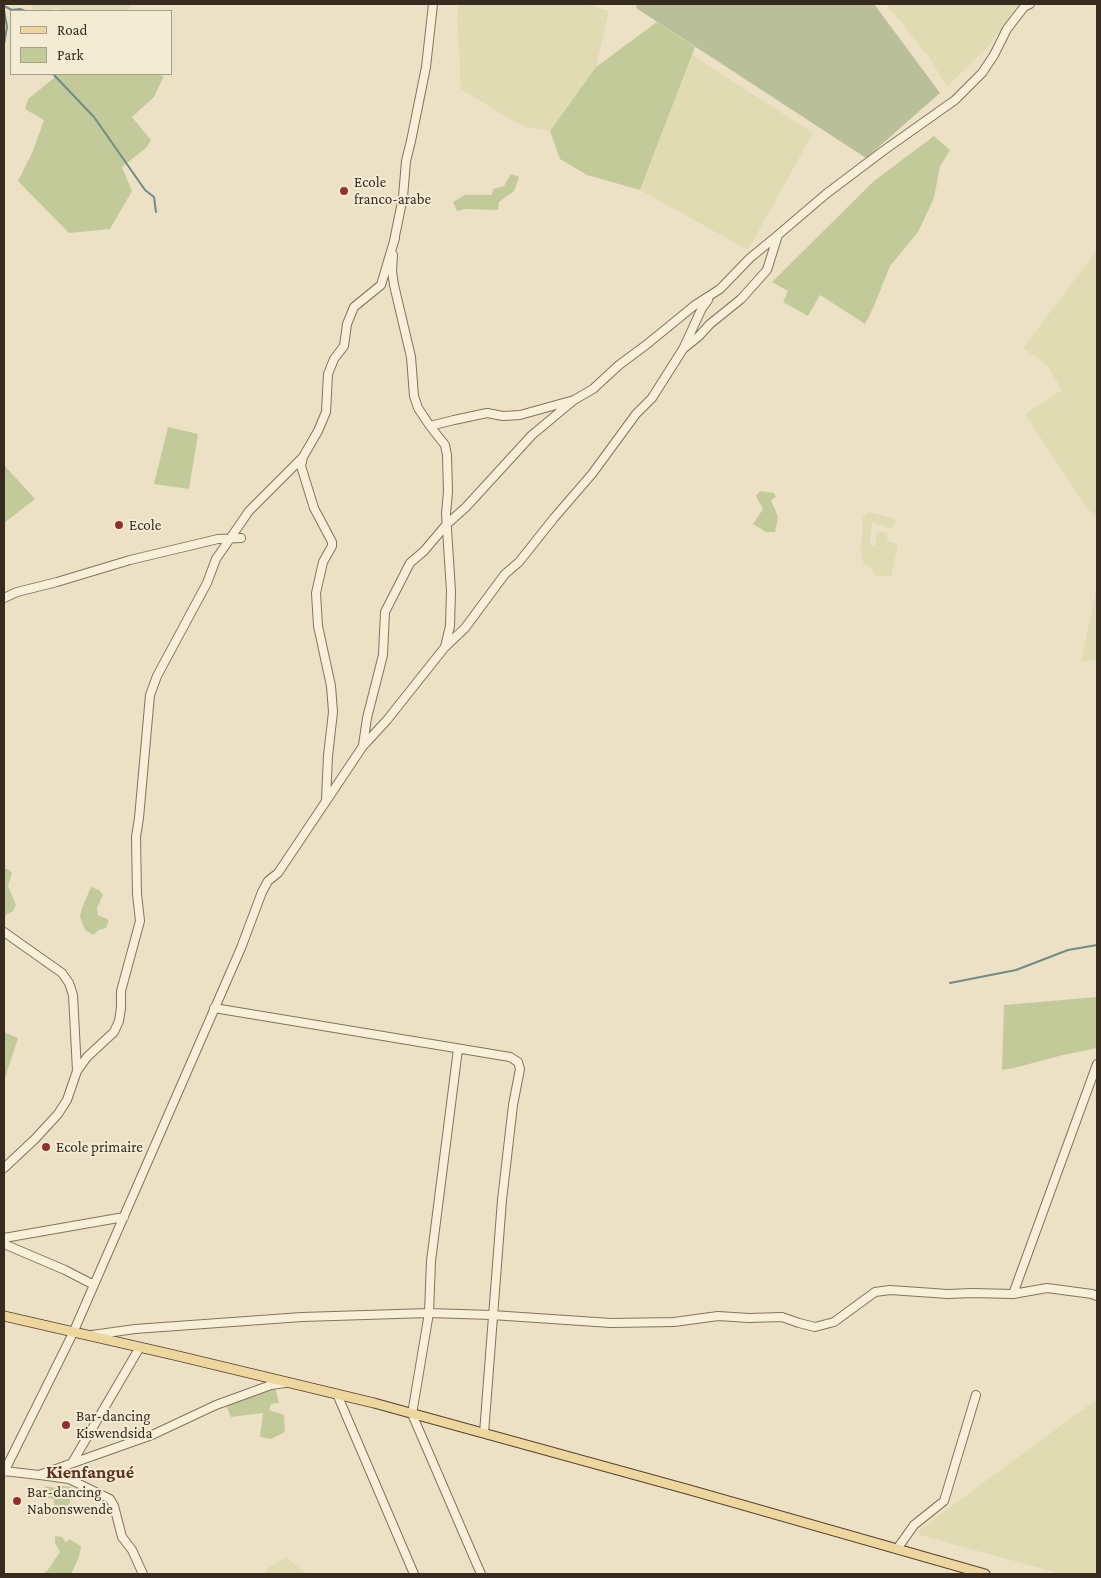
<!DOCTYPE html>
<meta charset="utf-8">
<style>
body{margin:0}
#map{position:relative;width:1101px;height:1578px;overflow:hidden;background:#ece1c5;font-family:"Crimson Pro",serif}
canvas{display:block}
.frame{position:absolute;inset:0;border:5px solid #372b1f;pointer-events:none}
.legend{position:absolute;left:10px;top:10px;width:162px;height:65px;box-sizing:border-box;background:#f4ebd4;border:1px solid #a89e8c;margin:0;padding:6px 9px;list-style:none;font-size:15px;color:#372b1f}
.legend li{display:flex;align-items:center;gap:10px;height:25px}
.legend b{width:25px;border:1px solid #a89e8c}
</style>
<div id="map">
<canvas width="1101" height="1578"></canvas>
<div class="frame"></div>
<ul class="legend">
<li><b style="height:6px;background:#edd79f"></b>Road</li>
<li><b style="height:14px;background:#c3ca99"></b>Park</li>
</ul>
</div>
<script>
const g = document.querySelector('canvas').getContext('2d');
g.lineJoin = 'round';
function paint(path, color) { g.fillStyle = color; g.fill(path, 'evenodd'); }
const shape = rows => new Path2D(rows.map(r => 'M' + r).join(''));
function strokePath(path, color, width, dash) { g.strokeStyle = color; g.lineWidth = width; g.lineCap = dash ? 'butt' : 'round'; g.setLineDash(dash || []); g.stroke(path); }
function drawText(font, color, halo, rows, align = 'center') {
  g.font = font + ' "Crimson Pro",serif'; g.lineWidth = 4; g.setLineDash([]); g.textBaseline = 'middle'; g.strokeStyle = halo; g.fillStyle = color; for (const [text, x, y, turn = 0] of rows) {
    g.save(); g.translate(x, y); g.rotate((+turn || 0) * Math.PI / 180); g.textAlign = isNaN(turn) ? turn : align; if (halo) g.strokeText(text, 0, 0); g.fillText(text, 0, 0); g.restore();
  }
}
const farmland = shape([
 [29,4,131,4,127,11,66,11,55,8,50,11,35,11],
 [459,4,586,4,609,11,596,67,550,131,527,127,509,119,461,89,457,16],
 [886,4,1023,4,1013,15,983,52,947,87,929,57],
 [692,55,813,133,748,250,640,190],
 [1097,250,1097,519,1086,507,1025,414,1062,390,1046,364,1023,348],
 [869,512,896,519,892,529,872,522,870,545,875,546,877,531,887,533,887,541,898,544,891,577,875,575,870,566,864,565,861,553,863,517],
 [1097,586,1097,660,1081,661,1092,610],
 [1097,1399,1097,1574,1061,1574,920,1535,918,1531],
 [286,1557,307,1574,266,1574,268,1568]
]);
const green = shape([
 [657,22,695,47,640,190,587,175,560,159,550,131,596,67],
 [55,74,162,74,163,78,154,97,132,117,151,140,147,147,122,167,132,191,110,229,69,233,18,181,32,153,44,120,25,109,28,99,54,78],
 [934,136,950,150,940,166,934,198,918,232,890,266,874,306,865,324,820,295,808,316,783,302,788,291,772,282,874,181],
 [511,174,519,177,514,191,499,202,498,210,466,209,457,211,453,202,465,195,492,195,493,189,504,186],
 [168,427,198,434,189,489,154,484],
 [4,465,35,499,4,523],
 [760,491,774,493,776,497,771,500,778,517,775,532,766,532,753,524,763,509,756,496],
 [4,869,8,869,12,873,8,886,16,905,13,911,4,916],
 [91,887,99,890,103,895,97,908,98,915,109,920,106,928,99,930,93,935,85,930,80,917,82,908],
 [1097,997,1097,1048,1063,1055,1014,1068,1002,1070,1004,1005],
 [4,1032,18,1038,4,1081],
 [275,1387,279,1403,271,1404,269,1410,284,1415,285,1432,271,1439,260,1437,263,1413,231,1417,226,1405],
 [45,1486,61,1489,63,1486,71,1487,70,1504,63,1507,54,1505,54,1499,44,1497],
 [55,1536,62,1537,66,1543,69,1539,81,1546,79,1557,71,1574,42,1574,47,1571,60,1552,55,1543]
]);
const cemetery = shape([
 [637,4,874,4,940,93,866,158,636,8]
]);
const stream = shape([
 [4,6,12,10,20,9,25,11],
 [4,10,7,27,4,44],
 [53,74,94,117,145,190,154,197,156,212],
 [950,983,1016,970,1068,950,1097,945]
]);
const minor = shape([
 [394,241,403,197,406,161,411,141,426,67,433,4],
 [393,255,392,271,394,285,411,357,414,396,418,408,430,426,445,445,447,455,448,492,446,514,451,591,450,626,445,647],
 [684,347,702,308,708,300],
 [430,426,454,420,487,413,503,416,520,415,574,400,593,389,619,365,646,345,695,305,720,289,750,258,778,235],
 [303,457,301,466,314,508,332,542,332,546,323,562,316,593,318,626,331,686,333,712,328,756,326,800],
 [4,598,17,592,57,582,130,560,218,539,241,538],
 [363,745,367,718,383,655,385,612,410,563,424,551,446,525,466,507,532,435,574,400],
 [4,932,62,973,69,983,73,995,77,1071],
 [214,1008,510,1057,518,1062,520,1069,513,1105,502,1200,484,1433],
 [458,1049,431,1261,429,1313,412,1414,481,1574],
 [4,1168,35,1139,58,1114,67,1100,77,1071,87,1057,114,1032,119,1021,121,1008,121,991,140,921,137,894,136,837,139,818,150,695,157,676,207,583,216,559,249,511,303,457,318,431,326,412,328,374,334,359,344,346,347,324,354,307,381,285,395,238],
 [4,1238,124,1217],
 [4,1244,65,1270,94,1285],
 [1013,1294,1097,1064],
 [92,1335,135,1329,302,1317,429,1313,492,1315,611,1323,674,1322,718,1316,749,1318,782,1317,799,1323,815,1327,834,1322,875,1292,890,1290,948,1294,972,1293,1013,1294,1047,1288,1092,1294,1097,1296],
 [337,1394,414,1574],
 [72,1463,140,1347],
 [4,1471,39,1475,152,1435,216,1405,271,1385,285,1383],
 [4,1472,73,1333,241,948,262,892,268,881,278,873,363,746,387,720,445,647,465,628,505,574,519,562,554,518,592,474,636,414,652,398,683,349,699,336,710,324,741,299,767,270,778,235,826,194,883,151,955,100,982,73,994,55,1007,29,1024,7,1030,4],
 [40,1475,69,1479,110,1499,114,1506,122,1537,132,1550,143,1574],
 [897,1549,914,1525,944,1501,976,1395]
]);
const major = shape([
 [4,1316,174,1355,374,1403,690,1490,985,1574]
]);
const markers = [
 [344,191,5,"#92302f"],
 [119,525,5,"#92302f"],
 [46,1147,5,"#92302f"],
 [66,1425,5,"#92302f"],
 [17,1501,5,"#92302f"]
];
const poiNames = [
 ["Ecole",354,182],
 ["franco-arabe",354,199],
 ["Ecole",129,525],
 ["Ecole primaire",56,1147],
 ["Bar-dancing",76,1416],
 ["Kiswendsida",76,1433],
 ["Bar-dancing",27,1492],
 ["Nabonswende",27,1509]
];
const quarterNames = [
 ["Kienfangué",90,1472]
];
paint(farmland, '#e1dbb3');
paint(green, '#c3ca99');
paint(cemetery, '#b9bf98');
strokePath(stream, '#6e8d86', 2);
strokePath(minor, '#86735c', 10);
strokePath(major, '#544230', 11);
strokePath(minor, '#f7efd8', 8);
strokePath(major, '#edd79f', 9);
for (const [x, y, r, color] of markers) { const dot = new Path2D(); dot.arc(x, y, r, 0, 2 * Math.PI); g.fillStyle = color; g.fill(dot); strokePath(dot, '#f4ebd4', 2); }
drawText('15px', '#372b1f', '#f4ebd4', poiNames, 'left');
drawText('bold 18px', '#613021', '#f4ebd4', quarterNames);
</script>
